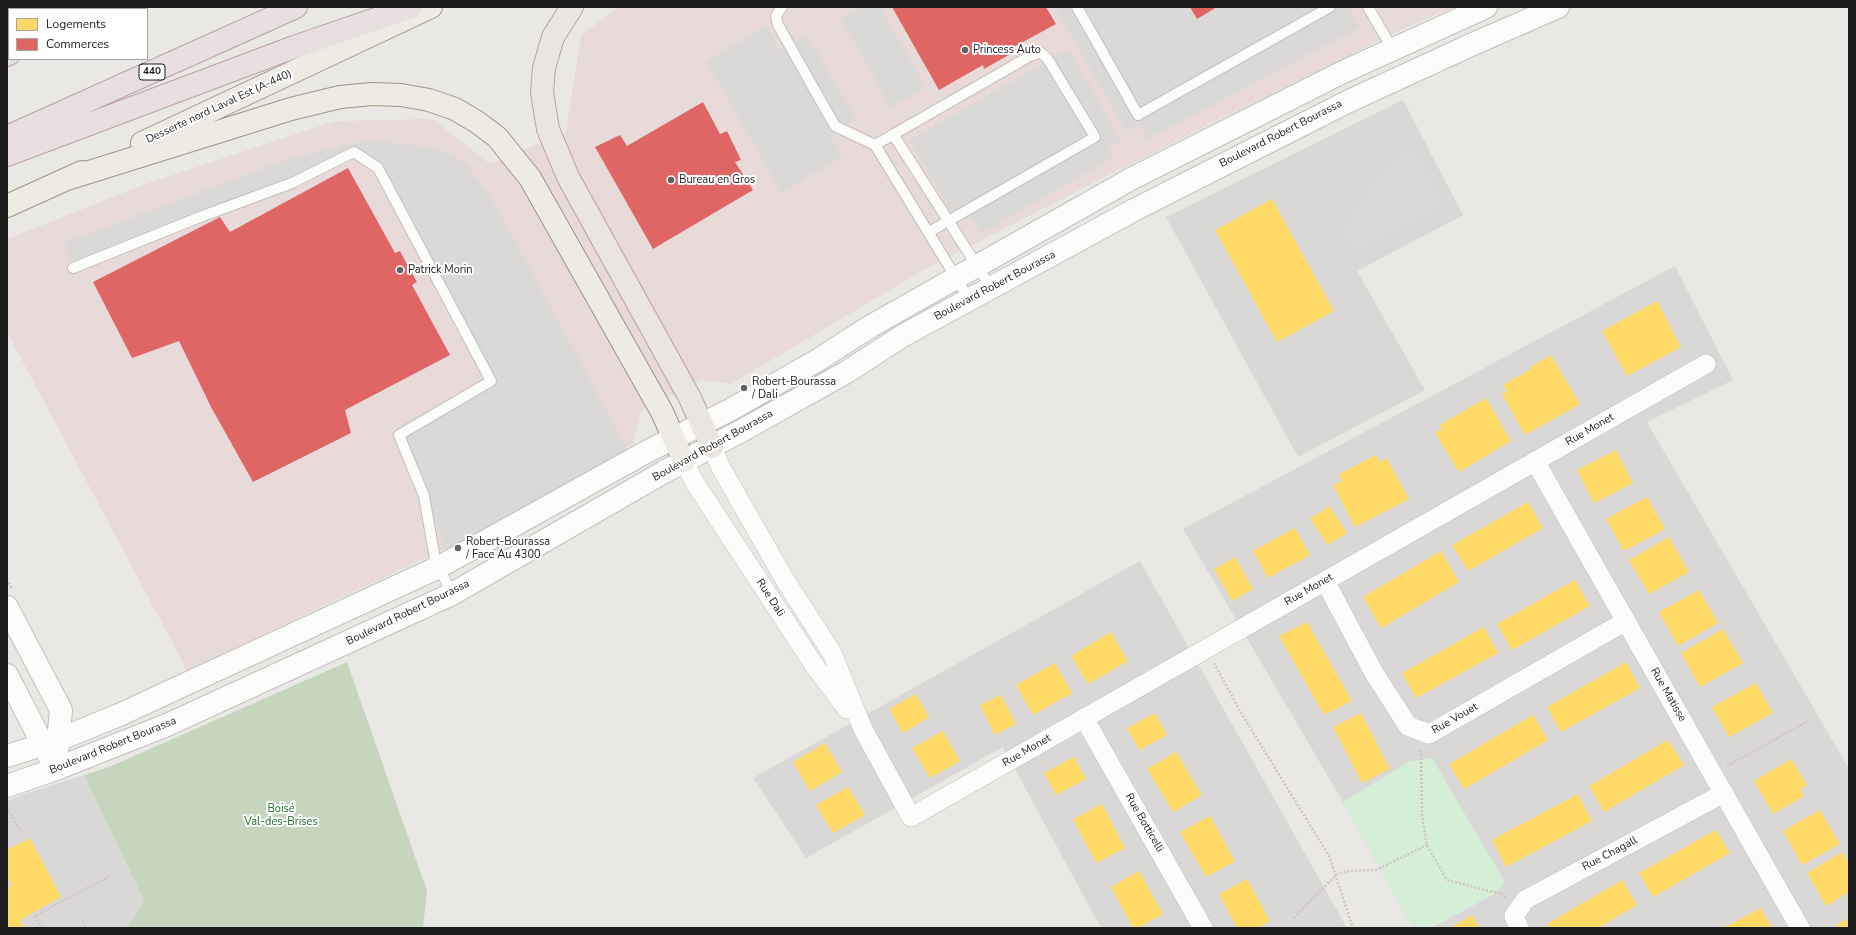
<!DOCTYPE html>
<meta charset="utf-8">
<style>
body{margin:0}
#map{position:relative;width:1856px;height:935px;overflow:hidden;background:#eae8e5;font-family:"Nunito Sans",sans-serif}
canvas{display:block}
.frame{position:absolute;inset:0;border:8px solid #1c1c1c;pointer-events:none}
.legend{position:absolute;left:8px;top:8px;width:140px;height:52px;box-sizing:border-box;background:#fff;border:1px solid #a4a4a4;margin:0;padding:5px 7px;list-style:none;font-size:12px;color:#1c1c1c}
.legend li{display:flex;align-items:center;gap:8px;height:20px}
.legend b{width:20px;border:1px solid #a4a4a4}
</style>
<div id="map">
<canvas width="1856" height="935"></canvas>
<div class="frame"></div>
<ul class="legend">
<li><b style="height:11px;background:#ffd966"></b>Logements</li>
<li><b style="height:11px;background:#e06666"></b>Commerces</li>
</ul>
</div>
<script>
const g = document.querySelector('canvas').getContext('2d');
g.lineJoin = 'round';
function paint(path, color) { g.fillStyle = color; g.fill(path, 'evenodd'); }
const shape = rows => new Path2D(rows.map(r => 'M' + r).join(''));
function strokePath(path, color, width, dash) { g.strokeStyle = color; g.lineWidth = width; g.lineCap = dash ? 'butt' : 'round'; g.setLineDash(dash || []); g.stroke(path); }
function drawText(font, color, halo, rows, align = 'center') {
  g.font = font + ' "Nunito Sans",sans-serif'; g.lineWidth = 4; g.setLineDash([]); g.textBaseline = 'middle'; g.strokeStyle = halo; g.fillStyle = color; for (const [text, x, y, turn = 0] of rows) {
    g.save(); g.translate(x, y); g.rotate((+turn || 0) * Math.PI / 180); g.textAlign = isNaN(turn) ? turn : align; if (halo) g.strokeText(text, 0, 0); g.fillText(text, 0, 0); g.restore();
  }
}
const residential = shape([
 [1403,100,1463,215,1357,271,1425,390,1298,457,1166,217],
 [1675,266,1733,380,1647,422,1849,769,1849,928,1413,928,1343,802,1183,529],
 [1140,561,1347,928,1101,928,1003,747,806,858,753,778],
 [84,775,144,901,127,928,7,928,7,800]
]);
const commercial = shape([
 [618,7,1455,7,1409,26,1138,160,922,271,731,384,701,380,641,411,633,444,472,536,187,670,7,332,7,239,143,185,335,121,433,119,490,164,566,132,581,35]
]);
const forest = shape([
 [347,662,427,891,423,928,127,928,144,901,84,775,109,767]
]);
const park = shape([
 [1432,758,1505,882,1493,895,1431,928,1413,928,1343,802,1410,761]
]);
const parking = shape([
 [860,7,880,7,926,87,891,107,841,18],
 [1055,7,1162,7,1164,9,1169,7,1190,7,1197,19,1217,7,1349,7,1360,27,1148,139,1140,125,1126,131],
 [767,25,779,51,807,35,856,119,830,136,842,157,781,193,707,61],
 [1069,49,1121,140,1107,148,1113,158,981,233,964,203,951,211,910,140],
 [368,141,424,146,452,155,466,165,491,197,629,452,449,556,399,435,491,381,378,168,354,152,73,268,64,243,289,159,340,146],
 [1414,147,1440,194,1437,209,1353,255,1343,235,1357,204,1392,157]
]);
const homes = shape([
 [1272,199,1334,311,1277,342,1215,230],
 [1657,301,1681,347,1627,376,1602,331],
 [1551,355,1580,404,1525,435,1502,394,1507,391,1503,385,1531,369,1530,367],
 [1486,398,1511,441,1459,472,1435,433,1442,428,1440,425],
 [1616,450,1633,483,1594,503,1577,470],
 [1376,455,1379,462,1387,458,1409,499,1355,527,1333,485,1342,481,1339,474],
 [1647,497,1665,529,1624,551,1606,519],
 [1528,502,1543,528,1468,571,1452,545],
 [1329,506,1347,533,1328,545,1310,519],
 [1295,528,1310,555,1268,578,1253,551],
 [1669,537,1689,572,1649,594,1629,560],
 [1441,551,1459,582,1381,628,1363,597],
 [1235,557,1253,589,1232,601,1214,569],
 [1575,580,1590,606,1512,650,1497,624],
 [1699,590,1718,623,1678,646,1659,612],
 [1307,622,1352,701,1324,715,1279,636],
 [1484,627,1498,653,1416,698,1402,673],
 [1723,629,1743,663,1700,687,1681,653],
 [1111,632,1128,661,1088,684,1071,656],
 [1626,662,1640,688,1561,732,1547,707],
 [1055,663,1072,693,1033,715,1016,685],
 [1756,683,1773,713,1729,737,1712,707],
 [916,694,929,717,903,733,889,709],
 [1001,695,1016,724,995,735,980,705],
 [1155,713,1167,735,1139,750,1127,728],
 [1361,713,1390,769,1362,783,1333,727],
 [1533,715,1548,740,1464,789,1449,764],
 [943,731,960,761,930,778,912,748],
 [1668,740,1684,765,1604,812,1589,786],
 [825,743,842,772,810,791,793,762],
 [1176,752,1202,795,1173,812,1147,769],
 [1074,757,1086,779,1056,795,1044,773],
 [1791,759,1807,785,1800,789,1804,796,1773,814,1754,781],
 [848,787,865,815,833,833,816,805],
 [1578,794,1592,821,1506,867,1492,840],
 [1102,804,1125,848,1096,863,1073,819],
 [1820,810,1840,844,1802,865,1783,831],
 [1210,816,1235,861,1206,877,1180,832],
 [1716,830,1730,853,1653,897,1639,873],
 [30,838,61,897,20,920,24,928,7,928,7,888,12,885,7,876,7,850],
 [1842,852,1849,864,1849,892,1826,906,1807,873],
 [1139,871,1163,914,1138,928,1133,928,1111,887],
 [1247,879,1270,921,1258,928,1237,928,1219,894],
 [1622,880,1637,905,1598,928,1549,928,1547,924],
 [1761,908,1772,928,1723,928],
 [1472,915,1480,928,1450,928],
 [1849,918,1849,928,1838,928,1836,925]
]);
const shops = shape([
 [892,7,1046,7,1056,24,1012,48,1014,52,984,69,983,65,939,90],
 [1190,7,1217,7,1197,19],
 [703,102,720,134,727,131,741,160,735,162,753,190,653,249,595,147,620,135,627,146],
 [348,168,395,253,400,251,409,268,417,282,412,285,450,355,345,410,351,433,253,482,211,407,179,341,132,358,93,282,220,217,230,232]
]);
const path = shape([
 [409,268,416,264],
 [7,579,12,589],
 [1214,663,1240,711,1329,856,1353,928],
 [1421,750,1422,815,1427,845,1447,880,1502,894,1507,898],
 [1727,766,1808,721],
 [7,807,21,832],
 [1294,918,1336,875,1347,871,1376,870,1427,845],
 [83,921,86,928],
 [42,928,35,916,110,876]
]);
const service = shape([
 [782,7,776,16,778,25,835,126,875,145,969,299],
 [1077,7,1138,115,1330,7],
 [1368,7,1392,48],
 [893,134,991,288],
 [875,145,1030,56,1040,52,1047,58,1095,137,929,232],
 [73,268,200,217,292,183,354,152,378,168,491,381,399,435,424,496,435,559,452,594]
]);
const minor = shape([
 [712,447,721,468,785,580,832,653,863,729,911,817,1706,364],
 [684,461,695,483,814,665,847,709],
 [1535,461,1800,928],
 [1325,581,1374,673,1408,726,1429,734,1626,621],
 [1084,718,1203,928],
 [1519,928,1514,916,1525,900,1724,793]
]);
const tertiary = shape([
 [7,607,61,710,57,752],
 [7,675,50,758],
 [7,756,58,740,119,715,439,567,648,451,730,410,818,360,871,326,1131,179,1343,72,1486,7],
 [7,786,56,769,167,725,452,594,664,472,743,430,845,373,904,335,1134,210,1347,102,1473,44,1558,7]
]);
const primary = shape([
 [142,143,431,7],
 [70,178,291,109,340,97,372,94,401,95,429,100,455,109,477,122,497,137,530,178,662,412,684,461],
 [7,206,82,172]
]);
const trunk = shape([
 [572,7,553,37,544,68,542,92,548,129,568,177,690,398,712,447]
]);
const motorway = shape([
 [108,9,112,7],
 [7,55,9,54],
 [7,137,296,7],
 [7,155,294,47,411,7]
]);
const markers = [
 [965,50,4,"#646362"],
 [671,180,4,"#646362"],
 [400,270,4,"#646362"],
 [744,388,4,"#646362"],
 [458,548,4,"#646362"]
];
const shields = [
 [152,72,26]
];
const shieldNames = [
 ["440",152,72]
];
const poiNames = [
 ["Princess Auto",973,50],
 ["Bureau en Gros",679,180],
 ["Patrick Morin",408,270],
 ["Robert-Bourassa",752,382],
 ["/ Dali",752,395],
 ["Robert-Bourassa",466,542],
 ["/ Face Au 4300",466,555]
];
const streetNames = [
 ["Desserte nord Laval Est (A-440)",219,107,-25],
 ["Boulevard Robert Bourassa",1281,134,-27],
 ["Boulevard Robert Bourassa",995,286,-28],
 ["Rue Monet",1590,430,-30],
 ["Boulevard Robert Bourassa",713,446,-29],
 ["Rue Monet",1309,590,-30],
 ["Rue Dali",770,598,57],
 ["Boulevard Robert Bourassa",408,613,-26],
 ["Rue Matisse",1668,695,60],
 ["Rue Vouet",1455,719,-30],
 ["Boulevard Robert Bourassa",113,746,-22],
 ["Rue Monet",1027,751,-30],
 ["Rue Botticelli",1144,823,60],
 ["Rue Chagall",1610,854,-28]
];
const parkNames = [
 ["Boisé",281,809],
 ["Val-des-Brises",281,822]
];
paint(residential, '#d9d8d6');
paint(commercial, '#e7dad8');
paint(forest, '#c6d6bd');
paint(park, '#d5eed6');
paint(parking, '#dad9d8');
paint(homes, '#ffd966');
paint(shops, '#e06666');
strokePath(service, '#c1c0bf', 12);
strokePath(minor, '#c1c0bf', 20);
strokePath(tertiary, '#c1c0bf', 24);
strokePath(primary, '#9d9685', 24);
strokePath(trunk, '#bba0a7', 24);
strokePath(motorway, '#bba0a7', 24);
strokePath(path, '#cfc5c3', 2.5, [2, 2]);
strokePath(service, '#fcfcfb', 10);
strokePath(minor, '#fcfcfb', 19);
strokePath(tertiary, '#fcfcfb', 22);
strokePath(primary, '#eeebe5', 22);
strokePath(trunk, '#ebe5e2', 22);
strokePath(motorway, '#e8dfe0', 22);
for (const [x, y, r, color] of markers) { const dot = new Path2D(); dot.arc(x, y, r, 0, 2 * Math.PI); g.fillStyle = color; g.fill(dot); strokePath(dot, '#fff', 1.5); }
for (const [x, y, w] of shields) { const box = new Path2D(); box.roundRect(x - w / 2, y - 8, w, 16, 3); g.fillStyle = '#fff'; g.fill(box); strokePath(box, '#1c1c1c', 1); }
drawText('bold 10px', '#1c1c1c', null, shieldNames);
drawText('11px', '#1c1c1c', '#fff', poiNames, 'left');
drawText('11px', '#1c1c1c', '#fff', streetNames);
drawText('11px', '#186d21', '#fff', parkNames);
</script>
